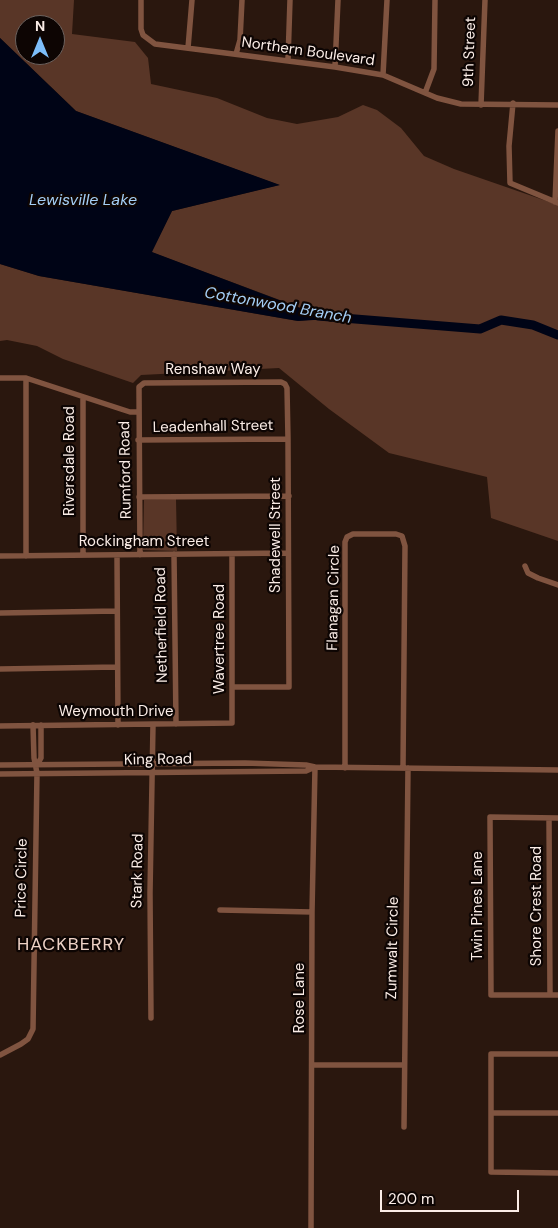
<!DOCTYPE html>
<style>
body{margin:0}
#map{position:relative;width:558px;height:1228px;overflow:hidden;background:#2a170e;font-family:"DM Sans",sans-serif}
canvas{display:block}
.north{position:absolute;left:15px;top:15px;width:50px;height:50px;box-sizing:border-box;background:#0d0503;border:1px solid #6c625e;border-radius:50%;rotate:0deg;font-size:14px;font-weight:700;line-height:20px;text-align:center;color:#fbede7}
.north::after{content:'';display:block;margin:auto;width:18px;height:22px;background:#7dbef9;clip-path:polygon(50% 0,100% 100%,50% 72%,0 100%)}
.scale{position:absolute;left:380px;top:1190px;width:139px;height:22px;box-sizing:border-box;border:2px solid #fbede7;border-top:0;padding-left:6px;font-size:15px;line-height:18px;white-space:nowrap;color:#fbede7;-webkit-text-stroke:4px #0d0503;paint-order:stroke}
</style>
<div id="map">
<canvas width="558" height="1228"></canvas>
<div class="north">N</div>
<div class="scale">200 m</div>
</div>
<script>
const g = document.querySelector('canvas').getContext('2d');
g.lineJoin = 'round';
function paint(path, color) { g.fillStyle = color; g.fill(path, 'evenodd'); }
const shape = rows => new Path2D(rows.map(r => 'M' + r).join(''));
function strokePath(path, color, width, dash) { g.strokeStyle = color; g.lineWidth = width; g.lineCap = dash ? 'butt' : 'round'; g.setLineDash(dash || []); g.stroke(path); }
function drawText(font, color, halo, rows, align = 'center') {
  g.font = font + ' "DM Sans",sans-serif'; g.lineWidth = 4.5; g.setLineDash([]); g.textBaseline = 'middle'; g.strokeStyle = halo; g.fillStyle = color; for (const [text, x, y, turn = 0] of rows) {
    g.save(); g.translate(x, y); g.rotate((+turn || 0) * Math.PI / 180); g.textAlign = isNaN(turn) ? turn : align; if (halo) g.strokeText(text, 0, 0); g.fillText(text, 0, 0); g.restore();
  }
}
const green = shape([
 [0,0,74,0,72,34,135,42,148,58,151,84,217,98,267,118,297,124,338,117,363,105,377,110,401,128,424,156,454,169,558,205,558,541,491,518,487,477,389,453,329,409,279,368,141,375,133,383,63,359,37,346,7,340,0,341,0,264,39,276,298,321,328,318,151,252,172,211,279,185,76,111,0,38],
 [25,25,55,25,55,55,25,55],
 [176,499,177,551,143,550,144,500]
]);
const water = shape([
 [0,38,76,111,280,185,172,211,152,252,329,319,298,321,39,276,0,264]
]);
const river = shape([
 [318,316,480,329,501,320,533,325,558,335]
]);
const minor = shape([
 [141,0,141,29,143,35,155,44,335,67,383,75,437,98,461,104,558,105],
 [188,48,192,0],
 [236,54,240,40,242,0],
 [288,60,290,0],
 [335,67,338,0],
 [383,75,387,0],
 [425,93,434,69,435,0],
 [513,103,509,146,510,183,558,203],
 [481,105,485,0],
 [555,202,558,131],
 [0,378,26,378,130,412,138,412],
 [26,378,26,556],
 [138,440,288,439],
 [139,497,289,496],
 [174,554,176,724],
 [83,555,83,397],
 [117,555,118,725],
 [140,555,139,387,144,383,281,382,285,384,287,388,288,439,289,687,232,687],
 [0,556,288,553],
 [525,566,528,573,538,578,558,585],
 [0,613,117,611],
 [0,669,117,667],
 [0,726,232,723,232,554],
 [0,765,245,763,306,765,315,767,558,770],
 [37,765,41,758,41,725],
 [345,768,345,542,347,537,353,534,396,534,402,536,405,546,403,768],
 [0,774,306,771,315,767],
 [549,818,550,995],
 [558,818,490,817,491,995,558,995],
 [220,910,312,912],
 [151,1018,150,893,153,725],
 [558,1054,491,1054,491,1172,558,1173],
 [0,1055,21,1044,28,1039,33,1029,37,773,34,758,33,725],
 [312,1065,404,1065],
 [491,1113,558,1113],
 [404,1127,408,768],
 [311,1228,312,912,315,767]
]);
const streetNames = [
 ["Northern Boulevard",308,52,8],
 ["9th Street",470,52,-88],
 ["Renshaw Way",213,370],
 ["Leadenhall Street",213,427,-1],
 ["Riversdale Road",70,461,-90],
 ["Rumford Road",126,470,-91],
 ["Shadewell Street",276,535,-90],
 ["Rockingham Street",144,542],
 ["Flanagan Circle",334,598,-89],
 ["Netherfield Road",162,625,-91],
 ["Wavertree Road",220,639,-90],
 ["Weymouth Drive",116,712],
 ["King Road",158,760,-1],
 ["Stark Road",138,871,-89],
 ["Price Circle",22,878,-89],
 ["Twin Pines Lane",478,906,-90],
 ["Shore Crest Road",537,906,-90],
 ["Zumwalt Circle",393,948,-89],
 ["Rose Lane",300,998,-90]
];
const waterNames = [
 ["Lewisville Lake",83,201],
 ["Cottonwood Branch",278,306,10]
];
const quarterNames = [
 ["HACKBERRY",71,945]
];
paint(green, '#593627');
paint(water, '#000416');
strokePath(river, '#000416', 9);
strokePath(minor, '#805440', 5.5);
drawText('15px', '#fbede7', '#0d0503', streetNames);
drawText('italic 16px', '#a4cef5', '#0d0503', waterNames);
g.letterSpacing = '1px';
drawText('18px', '#eed2c6', '#0d0503', quarterNames);
g.letterSpacing = '0px';
</script>
